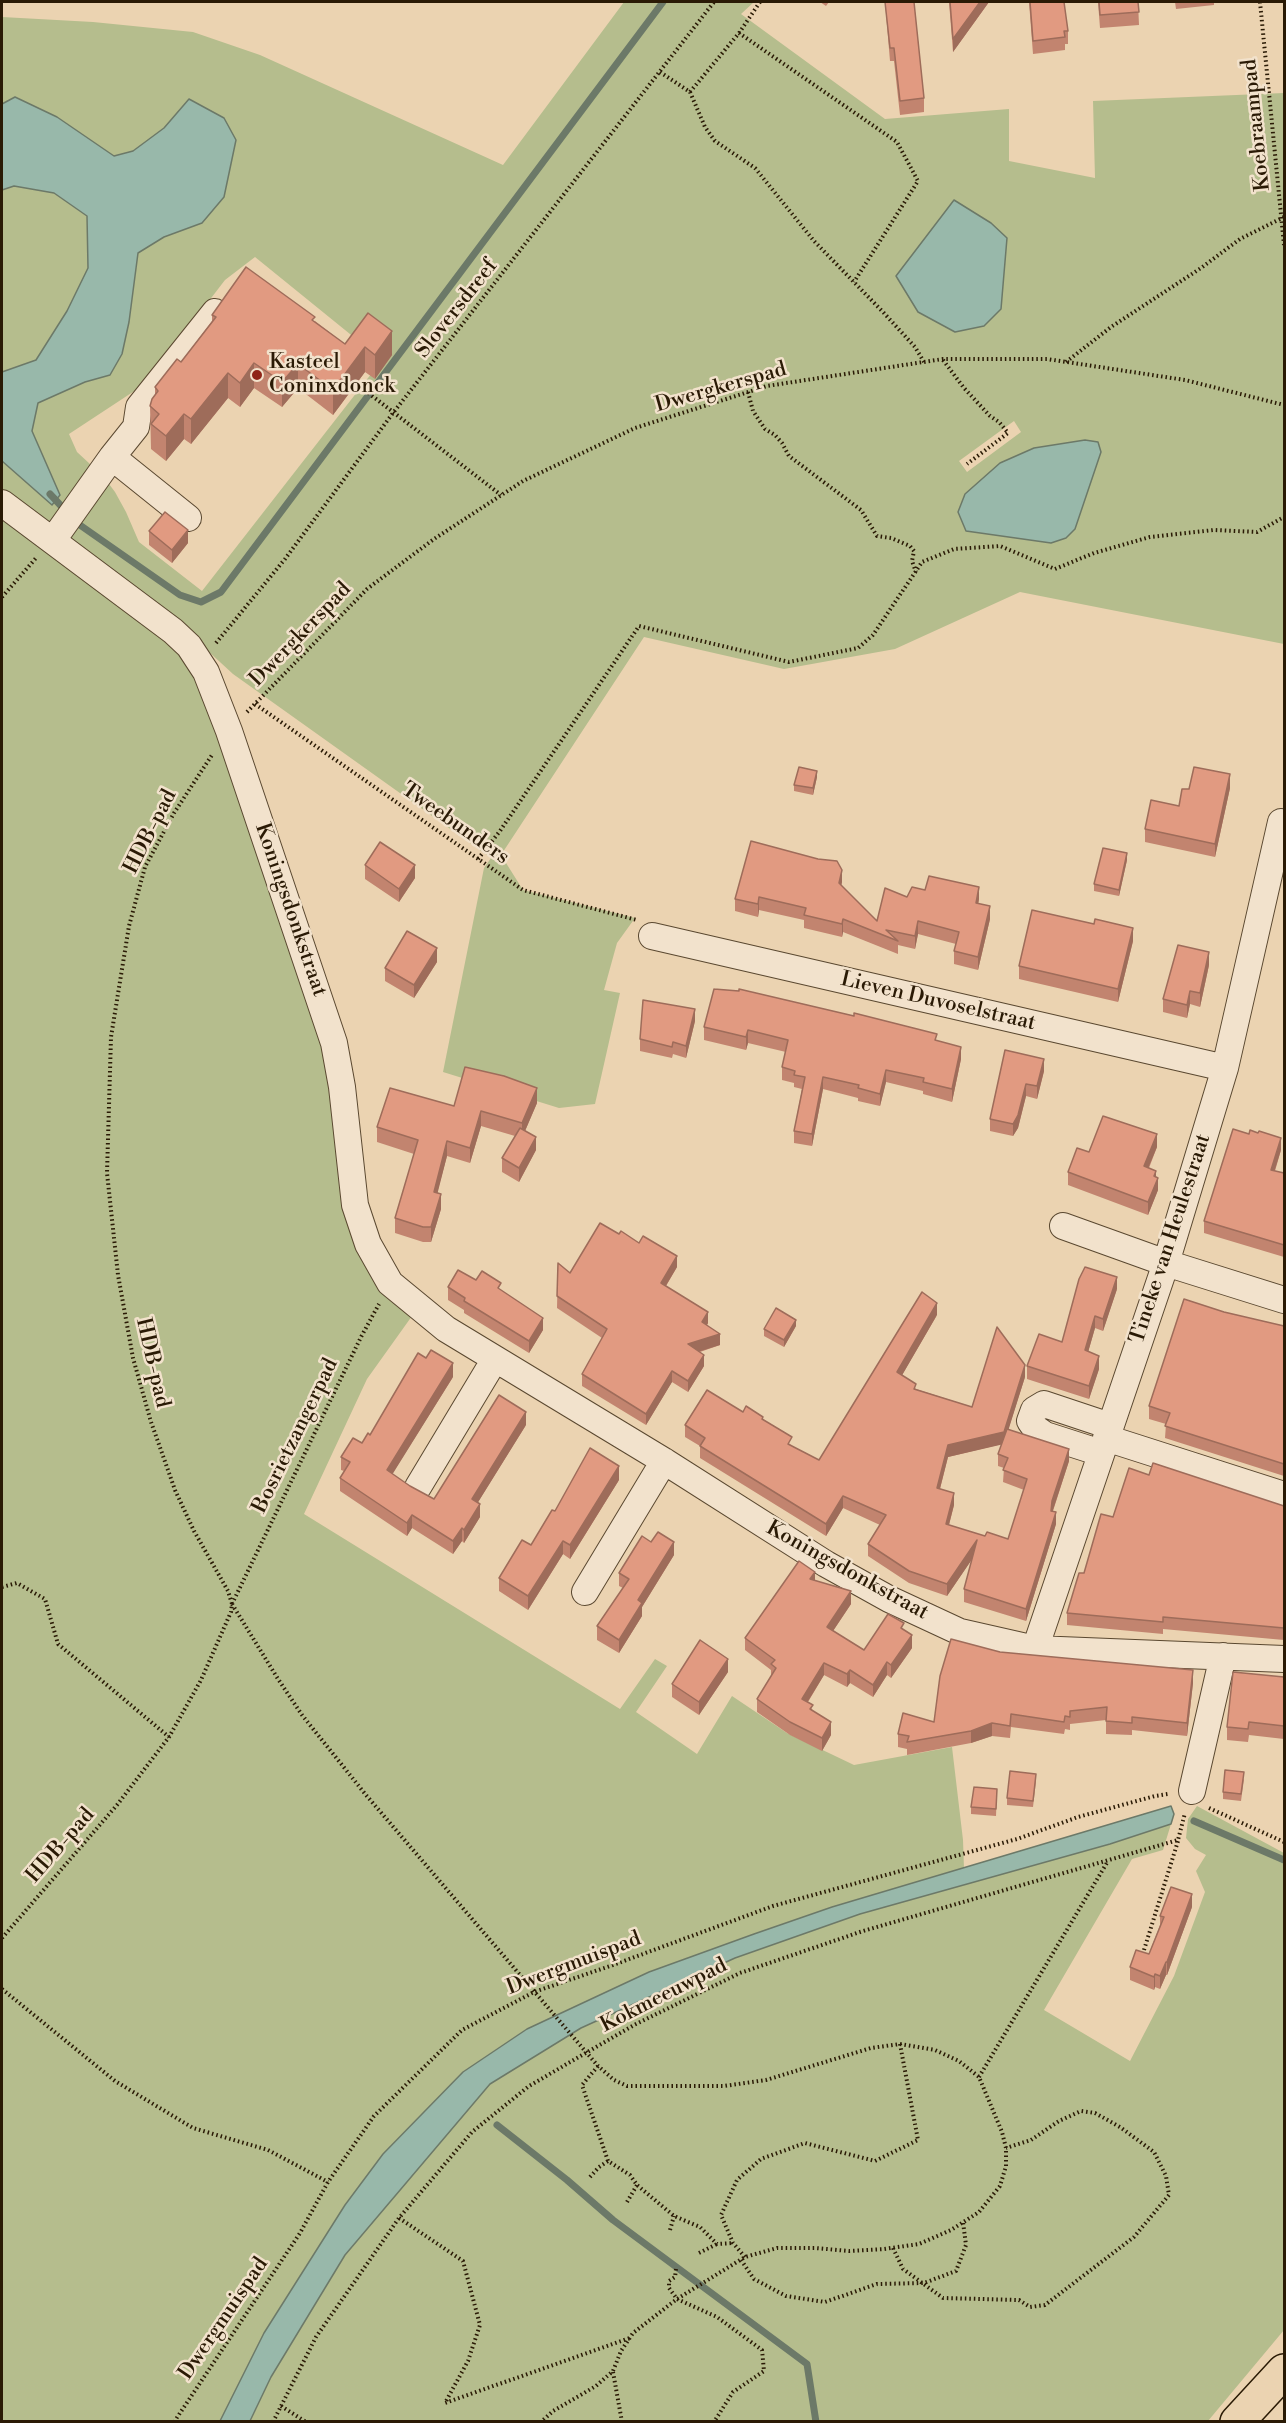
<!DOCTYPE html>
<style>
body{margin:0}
#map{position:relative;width:1286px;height:2423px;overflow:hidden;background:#ebd3b1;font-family:"Libre Bodoni",serif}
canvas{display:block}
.frame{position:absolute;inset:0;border:3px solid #2a1a05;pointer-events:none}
</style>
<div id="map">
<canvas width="1286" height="2423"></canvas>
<div class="frame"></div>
</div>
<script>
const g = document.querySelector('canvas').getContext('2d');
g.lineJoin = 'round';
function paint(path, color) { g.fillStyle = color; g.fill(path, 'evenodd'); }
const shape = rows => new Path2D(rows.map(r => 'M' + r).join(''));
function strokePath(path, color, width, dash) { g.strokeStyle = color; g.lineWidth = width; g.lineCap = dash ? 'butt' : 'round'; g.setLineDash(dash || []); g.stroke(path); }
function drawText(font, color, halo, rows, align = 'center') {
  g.font = font + ' "Libre Bodoni",serif'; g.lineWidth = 5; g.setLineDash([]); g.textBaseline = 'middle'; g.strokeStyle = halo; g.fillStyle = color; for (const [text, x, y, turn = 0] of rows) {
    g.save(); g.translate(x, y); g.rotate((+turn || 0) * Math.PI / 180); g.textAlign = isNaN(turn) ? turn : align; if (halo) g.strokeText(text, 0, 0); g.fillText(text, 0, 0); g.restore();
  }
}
const green = shape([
 [624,2,754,2,741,14,885,119,1009,109,1009,161,1095,178,1093,101,1284,93,1284,644,1020,592,895,649,784,669,644,637,501,855,523,890,635,918,617,943,604,990,620,993,595,1104,559,1108,443,1072,484,868,491,858,233,674,196,640,2,493,2,461,52,504,60,496,32,431,38,403,85,382,110,375,122,354,129,322,138,253,164,237,202,223,224,197,189,99,165,128,133,151,114,156,57,117,15,97,2,104,2,17,93,22,193,32,260,55,503,165],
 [255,257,382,360,202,591,139,542,126,512,115,492,103,476,77,452,69,434,145,384,225,280],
 [1014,421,1021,432,967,472,959,461],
 [14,186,54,193,87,216,89,268,67,311,36,360,2,372,2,190],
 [2,519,182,653,201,677,324,1045,332,1088,344,1207,412,1316,367,1379,304,1514,620,1709,655,1659,667,1666,636,1712,697,1754,732,1696,787,1733,854,1765,952,1747,963,1840,964,1869,832,1907,649,1972,527,2029,463,2072,383,2154,345,2205,264,2333,220,2421,2,2421],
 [1197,1806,1284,1853,1284,2330,1208,2421,250,2422,271,2377,345,2255,490,2084,581,2028,735,1958,860,1914,1110,1844,1171,1824,1163,1850,1132,1859,1044,2010,1130,2061,1174,1976,1205,1892,1196,1871,1206,1855,1195,1849,1186,1838,1188,1819]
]);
const water = shape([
 [15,97,57,117,114,156,133,151,164,128,189,99,224,118,236,140,224,197,202,223,164,237,138,253,129,322,122,354,110,375,85,382,38,403,32,431,60,495,52,505,2,461,2,372,36,360,67,311,88,268,87,216,54,193,14,186,2,190,2,104,15,97],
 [954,200,991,223,1007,238,1001,309,984,326,955,332,918,312,896,276,954,200],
 [1085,440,1098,442,1101,452,1075,529,1066,538,1051,543,966,531,958,512,965,494,1000,463,1034,448,1085,440],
 [1171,1806,1174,1814,1171,1824,1110,1844,860,1914,735,1958,581,2028,490,2084,345,2255,271,2377,250,2421,220,2421,264,2333,345,2205,383,2154,463,2072,527,2029,649,1972,754,1934,832,1907,1171,1806]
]);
const stream = shape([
 [50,494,77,523,180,595,201,602,221,592,663,2],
 [1194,1821,1284,1860],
 [497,2125,567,2180,613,2220,807,2364,816,2422]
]);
const path = shape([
 [1260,2,1284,245],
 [739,33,760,2],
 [660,72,690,92,705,127,715,141,755,168,814,241,883,312,915,347,924,362],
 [690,92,739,33,897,142,918,181,854,282],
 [943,360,964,388,990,416,999,422,1008,433,967,464],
 [1066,362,1111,327,1201,268,1240,239,1284,217],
 [354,382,501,495],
 [748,392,753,411,765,429,775,435,782,443,789,456,861,510,877,536,891,538,910,546,914,551,912,561,916,572],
 [2,597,36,558],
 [216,643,285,559,393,413,714,2],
 [255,704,523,890,637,920],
 [247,712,367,589,434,539,523,481,635,428,767,386,943,359,1047,359,1185,380,1284,405],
 [478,859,500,831,639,626,789,662,858,648,873,635,922,562,954,549,1000,546,1055,569,1094,553,1150,537,1214,530,1257,532,1284,517],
 [2,1587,17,1583,45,1599,58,1644,169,1737],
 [232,1604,278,1679,302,1715,366,1795,598,2066,614,2080,627,2086,724,2086,766,2080,871,2048,900,2044,935,2050,959,2061,979,2077,1002,2132,1006,2148,1006,2166,1000,2186,979,2212,951,2230,919,2244,884,2249,849,2251,815,2248,777,2248,745,2257,677,2299,633,2333,621,2351,613,2371,596,2386,553,2411,541,2422],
 [232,1604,361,1337,379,1304],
 [1209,1808,1284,1842],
 [2,1938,117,1805,169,1737,201,1680,231,1612,232,1604,228,1591,194,1531,175,1490,151,1422,133,1358,118,1275,107,1173,111,1037,129,926,145,867,174,813,212,755],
 [1144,1950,1178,1841],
 [2,1989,115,2081,193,2128,268,2150,328,2182],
 [598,2066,582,2085,608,2161,630,2175,637,2185,674,2216,700,2227,717,2244,733,2243],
 [979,2077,1108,1861],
 [590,2177,599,2167,608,2161],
 [627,2202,637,2185],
 [399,2218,463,2261,480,2325,468,2361,445,2403,630,2338],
 [670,2230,674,2216],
 [893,2248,903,2269,943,2298,1019,2300,1030,2307,1045,2305,1134,2237,1169,2195,1166,2176,1154,2152,1120,2127,1095,2113,1081,2111,1059,2121,1031,2140,1006,2148],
 [699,2253,717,2244],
 [745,2257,733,2243,721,2215,737,2180,761,2159,805,2143,875,2161,918,2140,900,2044],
 [741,2260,754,2279,786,2296,825,2302,877,2284,924,2283,956,2271,966,2245,963,2222],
 [676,2269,675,2277,669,2281,669,2288,677,2299,717,2317,762,2350,764,2371,733,2392,714,2422],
 [613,2372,622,2422],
 [281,2406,306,2422],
 [174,2422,300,2233,328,2182,374,2116,462,2030,534,1992,613,1965,773,1906,1017,1839,1078,1817,1155,1796,1168,1794],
 [273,2422,316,2337,399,2218,472,2132,529,2086,634,2025,740,1973,863,1931,1178,1840,1185,1813]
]);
const minor = shape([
 [112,457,136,427,139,407,215,312],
 [2,503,173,631,189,646,206,672,229,731,334,1043,342,1087,355,1205,368,1244,390,1283,446,1329,664,1461,826,1564,889,1599,960,1632,1035,1649,1284,1659],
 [53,540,112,457,188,518],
 [652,936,1225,1068],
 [1063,1226,1166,1263,1284,1300],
 [1106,1438,1284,1495],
 [1101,1453,1045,1435,1035,1428,1030,1421,1034,1410,1044,1404,1110,1426],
 [418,1487,495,1359],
 [585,1592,664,1461],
 [1035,1649,1166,1263,1225,1068,1281,822],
 [1192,1791,1223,1656]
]);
const highway = shape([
 [1237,2422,1284,2371]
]);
const wall = shape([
 [820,2,829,2,826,6],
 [885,2,914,2,924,98,924,112,900,115,894,61,890,61],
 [949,2,989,2,953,52],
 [1029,2,1064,2,1068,31,1068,44,1065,44,1065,50,1033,54],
 [1098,2,1138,2,1139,25,1100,28],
 [1175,2,1214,2,1214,5,1176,9],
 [368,313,392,355,375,379,365,372,333,415,298,388,282,407,254,388,240,407,228,398,191,444,184,439,166,461,151,449,150,406,155,396,155,387,181,362,212,321,212,315,315,321,345,344],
 [149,531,188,543,172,563,149,545],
 [817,777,813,795,794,791,794,785],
 [1230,788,1215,857,1145,842,1145,829,1179,806,1189,789],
 [1127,860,1119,896,1094,891,1094,884],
 [365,865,415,878,399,902,365,879],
 [842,882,841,885,877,921,907,897,979,899,978,904,990,919,978,970,954,964,954,951,956,944,918,934,915,949,898,945,898,954,843,932,842,937,804,928,804,920,759,910,758,917,735,911,735,899],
 [1133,941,1118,1002,1019,979,1019,966],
 [1284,956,1284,975,1283,974,1283,962],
 [437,962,414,998,385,981,385,968],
 [1209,965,1200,1007,1190,1004,1187,1018,1163,1012,1163,999],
 [695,1021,686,1058,673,1054,672,1058,640,1051,640,1039],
 [704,1027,937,1041,961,1059,952,1102,923,1094,923,1091,886,1082,880,1106,858,1101,858,1098,823,1089,812,1146,794,1143,794,1131,802,1089,794,1087,794,1083,782,1080,782,1067,786,1052,748,1043,746,1050,704,1040],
 [1005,1050,1044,1071,1037,1099,1026,1096,1018,1128,1013,1136,990,1131,990,1119],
 [537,1103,525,1131,536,1150,519,1182,502,1172,502,1158,515,1136,481,1126,470,1163,447,1156,437,1193,441,1209,431,1242,423,1242,395,1233,395,1218,414,1154,377,1142,377,1127,454,1106],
 [1157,1147,1149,1168,1156,1177,1158,1190,1148,1215,1068,1185,1068,1172,1089,1152],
 [1281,1150,1275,1171,1284,1173,1284,1257,1204,1233,1204,1221],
 [558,1263,570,1273,677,1267,666,1286,708,1323,707,1325,720,1345,700,1352,704,1366,688,1392,672,1382,646,1425,582,1386,582,1374,602,1338,557,1308],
 [476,1280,501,1290,543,1330,529,1353,464,1313,464,1310,448,1300,448,1287],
 [1117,1289,1103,1331,1095,1328,1088,1352,1099,1369,1089,1399,1027,1379,1027,1366,1062,1342],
 [1224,1312,1284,1326,1284,1476,1165,1438,1166,1424,1149,1419,1149,1406],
 [937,1315,902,1375,916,1389,972,1407,1025,1377,1008,1430,1069,1461,1053,1511,1056,1524,1026,1621,964,1602,964,1589,972,1559,947,1596,909,1583,868,1556,868,1544,880,1525,843,1508,826,1536,700,1458,700,1446,685,1437,685,1425,743,1412,763,1420,792,1446,819,1460],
 [1002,1444,998,1454,998,1466,1004,1468,1003,1482,1024,1490,1008,1539,985,1536,949,1525,954,1505,940,1489,948,1457],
 [796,1326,784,1347,764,1336,764,1329],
 [453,1377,392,1474,410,1486,434,1499,526,1425,478,1502,480,1517,464,1543,462,1541,453,1554,412,1528,407,1536,340,1491,340,1478,344,1471,341,1470,341,1457,362,1443,370,1435],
 [1149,1475,1284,1506,1284,1640,1163,1629,1163,1634,1067,1625,1067,1613,1084,1573,1113,1517],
 [619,1480,570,1559,563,1554,528,1610,499,1591,499,1578,531,1545,555,1511],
 [651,1542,674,1555,642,1607,642,1616,619,1653,597,1640,597,1626,623,1588,619,1586,619,1573],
 [815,1581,851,1604,833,1631,864,1650,904,1630,912,1648,891,1678,887,1675,873,1697,850,1683,847,1687,824,1675,808,1702,813,1711,831,1735,822,1751,790,1735,757,1712,757,1699,771,1676,771,1670,745,1650,745,1638],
 [1000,1652,1193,1683,1187,1736,1132,1730,1132,1735,1106,1734,1106,1720,1070,1724,1070,1730,1065,1729,1064,1734,1011,1727,1010,1738,992,1736,971,1743,907,1755,907,1749,898,1747,898,1734,934,1722],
 [728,1672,699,1715,672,1697,672,1684],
 [1284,1677,1284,1739,1249,1735,1248,1742,1227,1740,1227,1727],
 [1244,1779,1241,1801,1223,1799,1223,1792],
 [1036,1781,1033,1807,1007,1805,1007,1798],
 [997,1789,996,1816,971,1814,971,1807],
 [1192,1907,1167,1975,1166,1975,1160,1989,1155,1987,1154,1990,1130,1980,1130,1967,1149,1954,1160,1925,1160,1916]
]);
const shadedWall = shape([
 [980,2,989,2,953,52,953,39],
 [392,331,392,355,375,379,375,355],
 [365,347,365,372,333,415,333,390],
 [254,363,254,388,240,407,240,383],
 [298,364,298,388,282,407,282,382],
 [228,373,228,398,191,444,191,419],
 [184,414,184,439,166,461,166,436],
 [188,530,188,543,172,563,172,550],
 [817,771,817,777,813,795,813,788],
 [1230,774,1230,788,1215,857,1215,844],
 [1127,853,1127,860,1119,896,1119,890],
 [415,865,415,878,399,902,399,889],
 [842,870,842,882,839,896,839,883],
 [979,887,979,899,976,916,976,903],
 [759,897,759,910,758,917,758,904],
 [990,906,990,919,978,970,978,957],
 [843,919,843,932,842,937,842,924],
 [918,921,918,934,915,949,915,936],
 [1133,928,1133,941,1118,1002,1118,989],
 [437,948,437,962,414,998,414,985],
 [1209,952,1209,965,1200,1007,1200,993],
 [1190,991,1190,1004,1187,1018,1187,1005],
 [695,1009,695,1021,686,1058,686,1046],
 [748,1030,748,1043,746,1050,746,1037],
 [961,1047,961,1059,952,1102,952,1089],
 [1044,1059,1044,1071,1037,1099,1037,1086],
 [886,1070,886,1082,880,1106,880,1094],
 [823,1077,823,1089,812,1146,812,1134],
 [1026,1084,1026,1096,1018,1128,1013,1136,1013,1124],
 [537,1088,537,1103,522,1138,522,1123],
 [481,1111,481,1126,470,1163,470,1148],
 [1157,1134,1157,1147,1144,1178,1144,1166],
 [536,1137,536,1150,519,1182,519,1168],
 [1281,1138,1281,1150,1271,1182,1271,1170],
 [447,1141,447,1156,434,1207,434,1192],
 [1156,1171,1156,1182,1158,1178,1158,1190,1148,1215,1148,1202,1154,1176],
 [441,1194,441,1209,431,1242,431,1227],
 [677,1256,677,1267,661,1294,661,1283],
 [1117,1277,1117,1289,1103,1331,1103,1319],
 [937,1303,937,1315,897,1384,897,1372],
 [708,1312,708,1323,702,1334,702,1322],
 [1095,1316,1095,1328,1085,1363,1085,1350],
 [543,1318,543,1330,529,1353,529,1341],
 [796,1320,796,1326,784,1347,784,1340],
 [720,1334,720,1345,688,1355,688,1344],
 [704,1355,704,1366,688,1392,688,1381],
 [1099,1356,1099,1369,1089,1399,1089,1386],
 [453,1363,453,1377,387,1483,387,1470],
 [1025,1365,1025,1377,1004,1444,948,1457,937,1500,937,1488,948,1445],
 [672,1371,672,1382,646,1425,646,1414],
 [526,1412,526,1425,472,1512,472,1499],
 [1069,1449,1069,1461,1052,1513,1051,1511,1052,1501],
 [619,1466,619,1480,570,1559,570,1545],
 [954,1493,954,1505,946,1536,946,1524],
 [843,1496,843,1508,826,1536,826,1524],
 [480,1504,480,1517,464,1543,464,1530],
 [1056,1512,1056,1524,1026,1621,1026,1609],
 [412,1515,412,1528,407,1536,407,1523],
 [462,1528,462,1541,453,1554,453,1541],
 [977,1540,977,1552,947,1596,947,1584],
 [563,1541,563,1554,528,1610,528,1596],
 [674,1542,674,1555,642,1607,642,1616,619,1653,619,1640,638,1600],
 [815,1572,815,1584,810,1579],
 [851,1591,851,1604,827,1640,827,1627],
 [912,1635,912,1648,891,1678,891,1665],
 [728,1659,728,1672,699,1715,699,1702],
 [887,1662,887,1675,873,1697,873,1685],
 [824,1663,824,1675,802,1711,802,1699],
 [850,1670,850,1683,847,1687,847,1674],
 [1193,1670,1193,1683,1187,1736,1187,1723],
 [831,1722,831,1735,822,1751,822,1738],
 [992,1723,992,1736,971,1743,971,1731],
 [1192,1894,1192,1907,1167,1975,1167,1962],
 [1166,1962,1166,1975,1160,1989,1160,1976],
 [1155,1974,1155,1987,1154,1990,1154,1977]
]);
const building = shape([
 [885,2,914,2,924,98,900,101,894,48,890,48,885,2],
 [950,2,980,2,953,39,950,2],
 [1030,2,1064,2,1068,31,1064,31,1065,37,1033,41,1030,2],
 [1099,2,1138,2,1139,12,1100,15,1099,2],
 [246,267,315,317,312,320,345,344,368,313,392,331,375,355,365,347,333,390,298,364,282,382,254,363,240,383,228,373,191,419,184,414,166,436,151,424,159,414,150,406,152,399,158,391,155,387,177,359,181,362,216,317,212,315,246,267],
 [165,512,188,530,172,550,149,531,165,512],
 [799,767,817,771,813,788,794,785,799,767],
 [1194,767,1230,774,1215,844,1145,829,1151,800,1179,806,1182,789,1189,789,1194,767],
 [751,841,818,859,837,861,842,870,839,883,877,921,885,888,907,897,912,887,925,890,929,876,979,887,976,903,990,906,978,957,954,951,959,932,918,921,915,936,886,930,898,941,843,919,842,924,804,915,806,908,759,897,758,904,735,899,751,841],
 [380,842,415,865,399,889,365,865,380,842],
 [1103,848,1127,853,1119,890,1094,884,1103,848],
 [1032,910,1094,924,1095,919,1133,928,1118,989,1019,966,1032,910],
 [407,931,437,948,414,985,385,968,407,931],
 [1178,945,1209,952,1200,993,1190,991,1187,1005,1163,999,1178,945],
 [714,989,739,991,739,989,854,1016,854,1013,937,1034,935,1040,961,1047,952,1089,923,1082,924,1078,886,1070,880,1094,858,1088,859,1085,823,1077,812,1134,794,1131,805,1077,794,1075,795,1071,782,1067,788,1040,748,1030,746,1037,704,1027,714,989],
 [643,1000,695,1009,686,1046,673,1042,672,1047,640,1039,643,1000],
 [1005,1050,1044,1059,1037,1086,1026,1084,1018,1115,1013,1124,990,1119,1005,1050],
 [465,1067,504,1076,537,1088,522,1123,481,1111,470,1148,447,1141,434,1192,441,1194,431,1227,423,1227,395,1218,418,1140,377,1127,390,1088,454,1106,465,1067],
 [1103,1116,1157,1134,1144,1166,1156,1171,1154,1176,1158,1178,1148,1202,1068,1172,1077,1148,1089,1152,1103,1116],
 [520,1128,536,1137,519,1168,502,1158,520,1128],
 [1233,1129,1249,1134,1250,1130,1258,1133,1259,1131,1281,1138,1271,1170,1284,1173,1284,1245,1204,1221,1233,1129],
 [600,1223,619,1234,621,1231,639,1243,643,1236,677,1256,661,1283,708,1312,702,1322,720,1334,688,1344,704,1355,688,1381,672,1371,646,1414,582,1374,607,1329,557,1296,558,1263,570,1273,600,1223],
 [1085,1267,1117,1277,1103,1319,1095,1316,1085,1350,1099,1356,1089,1386,1027,1366,1039,1334,1062,1342,1079,1279,1085,1267],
 [458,1270,476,1280,482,1271,501,1283,498,1288,543,1318,529,1341,464,1301,465,1298,448,1287,458,1270],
 [922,1292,937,1303,897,1372,916,1384,914,1389,972,1407,997,1327,1025,1365,1004,1432,948,1445,937,1488,954,1493,946,1524,985,1536,987,1532,1008,1539,1027,1479,1003,1470,1008,1458,998,1454,1007,1429,1069,1449,1052,1501,1051,1511,1056,1512,1026,1609,964,1589,977,1540,947,1584,909,1571,868,1544,886,1515,843,1496,826,1524,700,1446,705,1438,685,1425,707,1390,743,1412,746,1406,763,1417,762,1419,792,1437,788,1444,819,1460,922,1292],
 [1184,1299,1224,1312,1284,1326,1284,1464,1165,1426,1170,1413,1149,1406,1184,1299],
 [776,1308,796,1320,784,1340,764,1329,776,1308],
 [431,1350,453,1363,387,1470,410,1486,434,1499,499,1395,526,1412,472,1499,480,1504,464,1530,462,1528,453,1541,412,1515,407,1523,340,1478,350,1462,341,1457,353,1438,362,1443,368,1433,370,1435,418,1353,426,1358,431,1350],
 [590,1448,619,1466,570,1545,563,1541,528,1596,499,1578,522,1540,531,1545,552,1510,555,1511,590,1448],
 [1153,1463,1284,1506,1284,1628,1163,1617,1163,1622,1067,1613,1079,1573,1084,1573,1101,1514,1113,1517,1129,1468,1149,1475,1153,1463],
 [658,1532,674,1542,638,1600,642,1603,619,1640,597,1626,629,1579,619,1573,642,1536,651,1542,658,1532],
 [799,1561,815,1572,810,1579,851,1591,827,1627,864,1650,888,1614,904,1623,901,1628,912,1635,891,1665,887,1662,873,1685,850,1670,847,1674,824,1663,802,1699,813,1705,810,1709,831,1722,822,1738,790,1722,757,1699,776,1668,771,1664,775,1660,745,1638,799,1561],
 [951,1639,1000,1652,1193,1670,1187,1723,1132,1717,1132,1723,1106,1721,1107,1707,1070,1711,1070,1717,1065,1716,1064,1722,1011,1714,1010,1726,992,1723,971,1731,907,1742,909,1736,898,1734,903,1713,934,1722,940,1676,951,1639],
 [700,1640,728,1659,699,1702,672,1684,700,1640],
 [1233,1672,1284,1677,1284,1726,1249,1722,1248,1729,1227,1727,1233,1672],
 [1225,1770,1244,1772,1241,1794,1223,1792,1225,1770],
 [1010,1771,1036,1774,1033,1801,1007,1798,1010,1771],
 [974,1787,997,1789,996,1809,971,1807,974,1787],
 [1171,1887,1192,1894,1167,1962,1166,1962,1160,1976,1155,1974,1154,1977,1130,1967,1136,1950,1149,1954,1164,1917,1160,1916,1171,1887]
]);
const markers = [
 [257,375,6,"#8f2418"]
];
const streetNames = [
 ["Koebraampad",1257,125,-96],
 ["Sloversdreef",457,309,-52],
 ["Dwergkerspad",721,388,-16],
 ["Dwergkerspad",301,635,-46],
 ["Tweebunders",455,824,35],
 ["HDB-pad",151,832,-63],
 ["Koningsdonkstraat",290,910,71],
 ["Lieven Duvoselstraat",938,1002,13],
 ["Tineke van Heulestraat",1171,1239,-72],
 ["HDB-pad",152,1363,77],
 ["Bosrietzangerpad",296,1436,-64],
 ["Koningsdonkstraat",847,1571,29],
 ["HDB-pad",61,1846,-49],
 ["Dwergmuispad",574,1964,-21],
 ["Kokmeeuwpad",664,1996,-27],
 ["Dwergmuispad",224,2319,-56]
];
const poiNames = [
 ["Kasteel",269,363],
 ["Coninxdonck",269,387]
];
paint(green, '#b5bd8d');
paint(water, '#98b8aa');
strokePath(water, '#6c7968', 1.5);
strokePath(stream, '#6c7968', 7);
strokePath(minor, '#5a4830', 28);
strokePath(highway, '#2a1a05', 36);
strokePath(path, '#2a1a05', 4, [1.5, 3]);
strokePath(minor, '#f2e2cc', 26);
strokePath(highway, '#ebd3b1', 33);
paint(wall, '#c2846f');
paint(shadedWall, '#9e6c5a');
paint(building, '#e19a81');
strokePath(building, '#9e6c5a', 1.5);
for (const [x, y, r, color] of markers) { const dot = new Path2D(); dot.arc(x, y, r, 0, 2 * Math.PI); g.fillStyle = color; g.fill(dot); strokePath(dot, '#f2e2cc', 2); }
drawText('21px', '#2a1a05', '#f2e2cc', streetNames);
drawText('21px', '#2a1a05', '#f2e2cc', poiNames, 'left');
</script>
